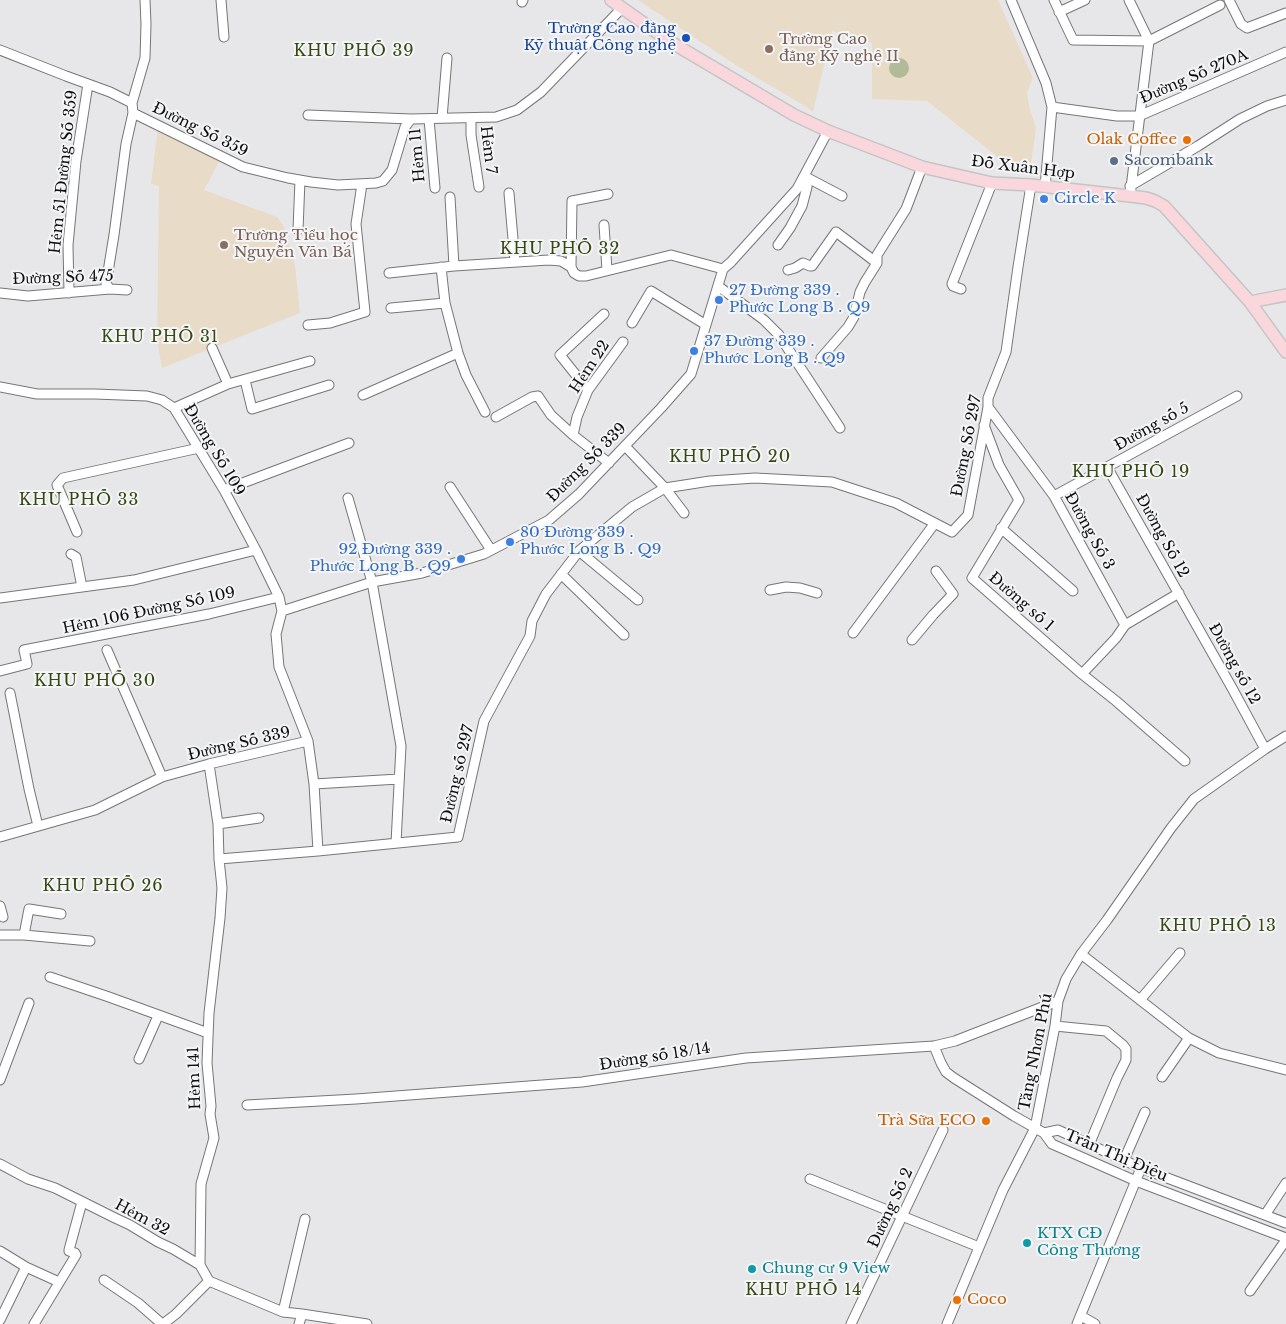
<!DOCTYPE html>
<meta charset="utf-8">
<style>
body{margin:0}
canvas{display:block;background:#e7e7e9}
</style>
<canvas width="1286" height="1324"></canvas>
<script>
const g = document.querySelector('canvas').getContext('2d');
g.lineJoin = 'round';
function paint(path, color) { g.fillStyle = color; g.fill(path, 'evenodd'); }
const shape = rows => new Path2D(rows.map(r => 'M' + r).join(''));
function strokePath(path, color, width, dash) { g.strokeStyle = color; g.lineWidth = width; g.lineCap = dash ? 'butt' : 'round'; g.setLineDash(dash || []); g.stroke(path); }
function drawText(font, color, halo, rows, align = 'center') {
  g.font = font + ' "Libre Baskerville",serif'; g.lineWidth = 4; g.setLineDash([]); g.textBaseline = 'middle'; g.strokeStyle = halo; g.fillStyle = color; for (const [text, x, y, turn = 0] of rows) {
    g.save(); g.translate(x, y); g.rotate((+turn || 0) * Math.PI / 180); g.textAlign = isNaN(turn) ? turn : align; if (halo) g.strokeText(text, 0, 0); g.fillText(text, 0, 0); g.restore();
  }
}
const education = shape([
 [638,0,998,0,1033,78,1027,93,1029,106,1036,128,1031,164,1008,161,999,158,927,101,872,99,872,43,832,31,813,112,805,106,737,66],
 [158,127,220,160,204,190,277,217,283,225,295,265,300,313,162,368,157,340,159,186,151,184]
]);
const green = shape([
 '889 68a10 10 0 1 1 20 0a10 10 0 1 1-20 0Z'
]);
const minor = shape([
 [221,0,224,37],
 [1011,0,1046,83,1052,107,1045,187],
 [1054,0,1073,40,1149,41,1220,5],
 [1129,0,1149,41,1130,196],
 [1229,0,1241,24,1247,28,1286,13],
 [522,2,523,0],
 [1059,12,1085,0],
 [0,50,66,76,110,92,132,103,133,113,126,144,114,235,106,284,110,289],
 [132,103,145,58,146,24,145,0],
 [1052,107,1117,116,1139,116,1286,52],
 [133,113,243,167,288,178,311,182,338,185,376,183,383,181,392,170,405,127,411,119,496,117,517,110,541,92,622,8],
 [308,115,411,119],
 [442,118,447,58],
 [471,118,471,135,479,187],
 [429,119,435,188],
 [804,176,842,196],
 [1130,186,1198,146,1240,119,1267,106,1286,100],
 [509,193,515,262],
 [450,197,454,266],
 [604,225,607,270],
 [298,230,300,180],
 [778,245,790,228,802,206,807,187,807,178],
 [877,263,877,255,906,209,922,167],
 [441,267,445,303,458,353,466,375,485,412],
 [571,267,572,201,608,194],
 [788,270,795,268,803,263,810,266,812,266,836,232,877,263],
 [389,273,454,266,549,260,561,261,571,267,574,273,579,276,586,276,671,255,723,269],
 [718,286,764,320,779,335,840,428],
 [961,289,953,286,952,284,992,183],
 [0,293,28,296,110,289,127,290],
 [69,293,68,245,76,161,88,84],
 [391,308,445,303],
 [632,323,651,291,706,325],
 [308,325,330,323,365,312,356,224,362,184],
 [212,348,228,384],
 [821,358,848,327,854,317,860,292,865,282,877,263],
 [245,380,252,409,329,385],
 [0,387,37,394,95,394,147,396,162,400,174,408,224,490,256,550,279,597,282,611],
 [588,390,560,355,604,314],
 [363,395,458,353],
 [988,407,1054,496,1125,625],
 [174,408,228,384,310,361],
 [496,417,532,397,538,396,551,415,573,435,609,463],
 [984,425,999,465,1019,500,972,578,1082,674,1116,701,1185,761],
 [573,435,577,417,588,390,623,342],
 [625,446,665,488,684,513],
 [1107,467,1232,688,1265,749],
 [450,487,491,550],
 [224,490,349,443],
 [1054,496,1237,396],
 [348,498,372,582,401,746,396,843],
 [1001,528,1073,591],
 [77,532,57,485,63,478,199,448],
 [579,551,638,600],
 [71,554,76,557,82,587],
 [561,574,624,635],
 [770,590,786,587,800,588,817,593],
 [0,598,134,580,256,550],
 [853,633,935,523],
 [912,640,933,615,953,594,936,571],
 [107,650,162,777],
 [0,671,27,664,24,650,209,614,279,597],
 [1082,674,1116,638,1125,625,1179,593],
 [10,693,29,789,38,826],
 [308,741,314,784,318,851],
 [314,784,399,779],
 [218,824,259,818],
 [0,837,95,810,162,777,209,764,308,741,279,667,276,634,282,611,372,582,422,573,484,554,549,520,579,494,661,408,691,374,723,269,731,262,797,189,828,131],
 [219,859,318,851,458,837,484,721,530,636,532,621,546,594,579,551,632,507,665,488,710,481,755,478,832,482,896,503,952,532,968,515,988,407,988,398,1006,352,1018,267,1031,185],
 [0,906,3,917],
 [0,935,24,935,90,941],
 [24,935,29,909,61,914],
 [1081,954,1189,1038,1219,1053,1286,1070],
 [50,977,109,997,208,1033],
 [1140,1000,1180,953],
 [1055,1026,1106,1031,1123,1045,1126,1049,1126,1060,1117,1078,1089,1145],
 [934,1046,941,1063,946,1072,954,1078,1014,1116,1044,1133,1052,1144,1136,1181,1286,1238],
 [139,1059,158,1016],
 [1162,1077,1189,1038],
 [0,1080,29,1003],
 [247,1105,356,1099,582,1082,746,1058,934,1046,955,1041,1058,1001],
 [1044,1133,1058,1130,1141,1168,1286,1223],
 [1124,1160,1145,1112],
 [0,1164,28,1179,55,1188,115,1218,130,1225,158,1242,173,1249,200,1265,209,1281],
 [810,1179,979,1247],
 [1265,1215,1286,1183],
 [0,1251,26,1267,59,1282],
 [200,1265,201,1184,214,1138,210,1114,211,1106,207,1063,209,1013,220,918,222,888,219,859,218,824,209,764],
 [104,1280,138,1303,162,1324],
 [209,1281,283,1312,302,1314,367,1324],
 [1250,1291,1286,1240],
 [283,1312,305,1219],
 [1081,1316,1095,1324],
 [0,1320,26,1267],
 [34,1324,76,1255,75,1253,69,1251,69,1250,82,1202],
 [163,1324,176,1314,209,1281],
 [299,1324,302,1314],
 [851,1324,943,1130],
 [947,1324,1003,1190,1035,1128,1055,1026,1058,1001,1066,979,1081,954,1107,920,1171,828,1194,799,1265,749,1286,736],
 [1077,1324,1141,1168]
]);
const major = shape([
 [611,0,669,41,794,115,828,131,922,167,992,183,1031,185,1130,196,1146,198,1155,201,1164,206,1250,302,1286,352],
 [1250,302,1286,295]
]);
const markers = [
 [686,38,5,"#1a4fb4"],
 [769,49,5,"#8d6e63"],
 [1187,140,5,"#e8710a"],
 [1114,161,5,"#5c6f8a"],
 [1044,199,5,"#3f7fe0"],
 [224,245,5,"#8d6e63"],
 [719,300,5,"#3f7fe0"],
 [694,351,5,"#3f7fe0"],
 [510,542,5,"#3f7fe0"],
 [461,559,5,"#3f7fe0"],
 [986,1121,5,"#e8710a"],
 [1027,1243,5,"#0f9aa8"],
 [752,1269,5,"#0f9aa8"],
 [957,1300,5,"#e8710a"]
];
const transitNames = [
 ["Trường Cao đẳng",676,29],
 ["Kỹ thuật Công nghệ",676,46]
];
const educationNames = [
 ["Trường Cao",779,40],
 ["đẳng Kỹ nghệ II",779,57],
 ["Trường Tiểu học",234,236],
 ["Nguyễn Văn Bá",234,253]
];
const streetNames = [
 ["Đường Số 270A",1194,77,-23],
 ["Đường Số 359",200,130,26],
 ["Hẻm 7",488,150,83],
 ["Hẻm 11",418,155,-95],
 ["Đỗ Xuân Hợp",1023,168,7],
 ["Hẻm 51 Đường Số 359",64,172,-84],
 ["Đường Số 475",63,278,-2],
 ["Hẻm 22",590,367,-57],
 ["Đường số 5",1152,427,-29],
 ["Đường Số 297",967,446,-79],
 ["Đường Số 109",214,450,59],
 ["Đường Số 339",587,463,-45],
 ["Đường Số 3",1089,531,61],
 ["Đường Số 12",1162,536,61],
 ["Đường số 1",1021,602,41],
 ["Hẻm 106 Đường Số 109",149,611,-12],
 ["Đường số 12",1234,664,61],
 ["Đường Số 339",239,744,-13],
 ["Đường số 297",458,774,-77],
 ["Tăng Nhơn Phú",1036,1052,-79],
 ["Đường số 18/14",655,1057,-9],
 ["Hẻm 141",195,1078,-92],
 ["Trần Thị Điệu",1116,1156,23],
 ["Đường Số 2",891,1208,-65],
 ["Hẻm 32",142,1218,28]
];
const foodNames = [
 ["Olak Coffee",1177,140],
 ["Trà Sữa ECO",976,1121],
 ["Coco",967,1300,"left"]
];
const serviceNames = [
 ["Sacombank",1124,161]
];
const shopNames = [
 ["Circle K",1054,199],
 ["27 Đường 339 .",729,291],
 ["Phước Long B . Q9",729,308],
 ["37 Đường 339 .",704,342],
 ["Phước Long B . Q9",704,359],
 ["80 Đường 339 .",520,533],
 ["Phước Long B . Q9",520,550],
 ["92 Đường 339 .",451,550,"right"],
 ["Phước Long B . Q9",451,567,"right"]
];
const cultureNames = [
 ["KTX CĐ",1037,1234],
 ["Công Thương",1037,1251],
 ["Chung cư 9 View",762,1269]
];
const neighbourhoodNames = [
 ["KHU PHỐ 39",354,51],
 ["KHU PHỐ 32",560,249],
 ["KHU PHỐ 31",160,337],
 ["KHU PHỐ 20",730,457],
 ["KHU PHỐ 19",1131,472],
 ["KHU PHỐ 33",79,500],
 ["KHU PHỐ 30",95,681],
 ["KHU PHỐ 26",103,886],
 ["KHU PHỐ 13",1218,926],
 ["KHU PHỐ 14",804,1290]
];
paint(education, '#e8dcc8');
paint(green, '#b1bb9a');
strokePath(minor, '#767678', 11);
strokePath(major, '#c5c5c5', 14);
strokePath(minor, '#fff', 9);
strokePath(major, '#f9d7dc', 11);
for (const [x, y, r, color] of markers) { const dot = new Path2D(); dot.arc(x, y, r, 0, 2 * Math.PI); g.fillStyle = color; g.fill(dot); strokePath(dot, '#f4f5f6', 2); }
drawText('15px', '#164399', '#f4f5f6', transitNames, 'right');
drawText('15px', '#785e54', '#f4f5f6', educationNames, 'left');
drawText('15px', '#0e0e0f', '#f4f5f6', streetNames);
drawText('15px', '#c56008', '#f4f5f6', foodNames, 'right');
drawText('15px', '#4e5e75', '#f4f5f6', serviceNames, 'left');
drawText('15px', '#366cbe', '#f4f5f6', shopNames, 'left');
drawText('15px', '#0d838f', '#f4f5f6', cultureNames, 'left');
g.letterSpacing = '1px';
drawText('16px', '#374812', '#f4f5f6', neighbourhoodNames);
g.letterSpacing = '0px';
</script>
